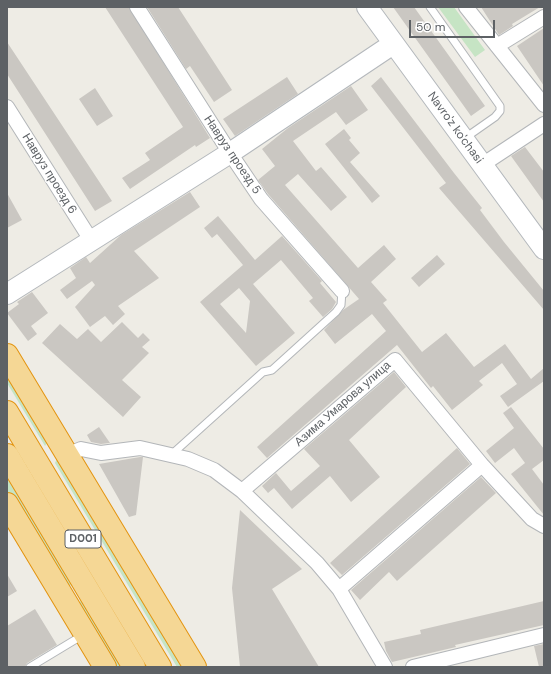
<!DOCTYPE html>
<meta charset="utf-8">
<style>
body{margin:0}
#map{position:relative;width:551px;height:674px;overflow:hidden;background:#eeece5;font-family:"DM Sans",sans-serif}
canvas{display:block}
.frame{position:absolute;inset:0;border:8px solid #5d6165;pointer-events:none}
.scale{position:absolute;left:409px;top:20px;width:86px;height:18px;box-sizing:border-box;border:2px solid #5d6165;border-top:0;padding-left:5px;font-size:12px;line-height:14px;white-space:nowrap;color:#5d6165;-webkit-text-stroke:3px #fff;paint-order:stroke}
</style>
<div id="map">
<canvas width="551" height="674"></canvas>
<div class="frame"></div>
<div class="scale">50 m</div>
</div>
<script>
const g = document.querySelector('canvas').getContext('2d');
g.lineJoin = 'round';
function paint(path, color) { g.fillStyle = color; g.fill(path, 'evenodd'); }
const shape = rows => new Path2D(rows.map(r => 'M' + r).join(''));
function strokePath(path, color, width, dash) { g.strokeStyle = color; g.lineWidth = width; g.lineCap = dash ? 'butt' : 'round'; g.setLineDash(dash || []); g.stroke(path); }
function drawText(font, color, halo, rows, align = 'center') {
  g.font = font + ' "DM Sans",sans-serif'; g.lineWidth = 3; g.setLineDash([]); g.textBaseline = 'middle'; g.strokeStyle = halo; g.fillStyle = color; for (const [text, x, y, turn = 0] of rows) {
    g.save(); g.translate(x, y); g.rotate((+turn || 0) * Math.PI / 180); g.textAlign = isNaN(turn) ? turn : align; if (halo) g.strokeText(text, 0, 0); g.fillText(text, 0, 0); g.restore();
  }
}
const green = shape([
 [438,7,454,7,485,50,475,57],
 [7,368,50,439,45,446,7,383],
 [59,454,186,667,177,667,55,463],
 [7,478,71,584,67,593,7,492],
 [81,600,121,667,112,667,77,608]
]);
const building = shape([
 [105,7,129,7,210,138,196,147,195,145,130,189,122,178,150,160,145,153,183,127],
 [147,7,178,7,232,90,214,102,190,66,186,69],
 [393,7,414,7,485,106,471,116],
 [481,7,540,7,512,24,513,26,499,35],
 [544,28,544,86,517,46],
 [7,42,112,201,95,211,7,74],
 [287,77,298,94,235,136,223,119],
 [381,77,454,173,482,208,480,210,504,242,544,291,544,310,439,188,446,183,371,86],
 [351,86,368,110,346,125,336,112,293,141,316,171,321,167,347,197,331,211,298,174,285,185,358,268,384,245,396,259,371,282,387,300,383,303,422,352,446,333,474,367,505,344,531,379,544,368,544,381,508,407,500,396,517,384,502,363,479,381,483,385,452,410,433,386,431,388,397,345,267,458,257,447,386,331,372,314,335,344,324,330,343,310,359,299,268,194,258,180,275,166,262,149,288,128],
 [95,88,113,116,97,126,79,99],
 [344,129,351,138,349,140,360,153,350,162,380,196,372,203,325,144],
 [525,147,544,172,544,202,511,156],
 [190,192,200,207,134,251,159,278,118,306,125,314,113,325,105,316,90,327,75,307,95,285,92,281,67,299,60,290,76,278,70,268,86,257,90,263,121,235],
 [7,193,22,220,7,228],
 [218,216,255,260,282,236,322,281,320,283,336,302,332,309,323,317,309,301,313,298,281,260,253,284,295,333,256,366,200,302,243,265,217,234,212,238,204,228],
 [239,288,250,301,246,333,220,304],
 [437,255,445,264,419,287,411,278],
 [32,292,48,313,31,326,37,334,28,341,7,313,19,304,17,302],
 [122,322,138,338,143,333,150,340,142,347,149,353,122,380,141,397,123,417,42,343,60,324,77,339,88,329,101,342],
 [394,372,406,387,349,440,380,477,351,502,330,476,292,509,274,488,268,493,262,486,276,473,291,491,320,466,304,449],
 [511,407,544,449,544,460,532,469,544,485,544,515,511,474,525,463,514,448,495,463,486,451,514,428,503,413],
 [99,427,110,443,109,443,101,444,91,442,87,435],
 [457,448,470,464,342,575,330,563],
 [140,457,143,457,136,515,129,517,99,464],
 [481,477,496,493,397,581,389,572,360,600,351,590],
 [240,510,302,569,272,589,319,667,240,667,232,588],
 [7,574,17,591,7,597],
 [544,601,544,625,455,645,456,647,392,662,386,651,384,642,421,634,420,630],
 [35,609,57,645,27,663,25,667,7,667,7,626],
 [544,644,544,667,539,667,534,646]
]);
const lane = shape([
 [430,7,500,106,500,111,495,117,465,138],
 [171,455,263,372,272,370,336,312,341,305,342,291],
 [30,667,83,635]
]);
const street = shape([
 [137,7,230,153,261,199,342,291],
 [466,7,544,105],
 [497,46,544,17],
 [7,107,91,240],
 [482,165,544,124],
 [67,455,81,449,101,453,140,448,188,459,214,470,242,491,317,563,339,589,385,667],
 [242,491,395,360,482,465,532,519,544,526],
 [339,589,482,465],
 [413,667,544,635]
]);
const secondary = shape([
 [367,7,544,249],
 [7,294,230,153,393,44]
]);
const highway = shape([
 [7,355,195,667],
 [7,412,160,667],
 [7,455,134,667],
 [7,504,105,667]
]);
const shields = [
 [83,539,36]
];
const shieldNames = [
 ["D001",83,539]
];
const streetNames = [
 ["Navro'z ko'chasi",455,128,54],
 ["Навруз проезд 5",232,155,56],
 ["Навруз проезд 6",49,174,58],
 ["Азима Умарова улица",343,404,-41]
];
paint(green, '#c6e4c4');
paint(building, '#cac7c2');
strokePath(lane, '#b3b6b9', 9);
strokePath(street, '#b3b6b9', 16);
strokePath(secondary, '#b4b8bc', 22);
strokePath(highway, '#e39410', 24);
strokePath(lane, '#fff', 7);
strokePath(street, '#fff', 14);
strokePath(secondary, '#fff', 20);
strokePath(highway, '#f5d795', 22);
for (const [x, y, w] of shields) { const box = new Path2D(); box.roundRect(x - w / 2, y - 9, w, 18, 3); g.fillStyle = '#fff'; g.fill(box); strokePath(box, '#5d6165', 1); }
drawText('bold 11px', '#5d6165', null, shieldNames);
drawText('12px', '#5d6165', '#fff', streetNames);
</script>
